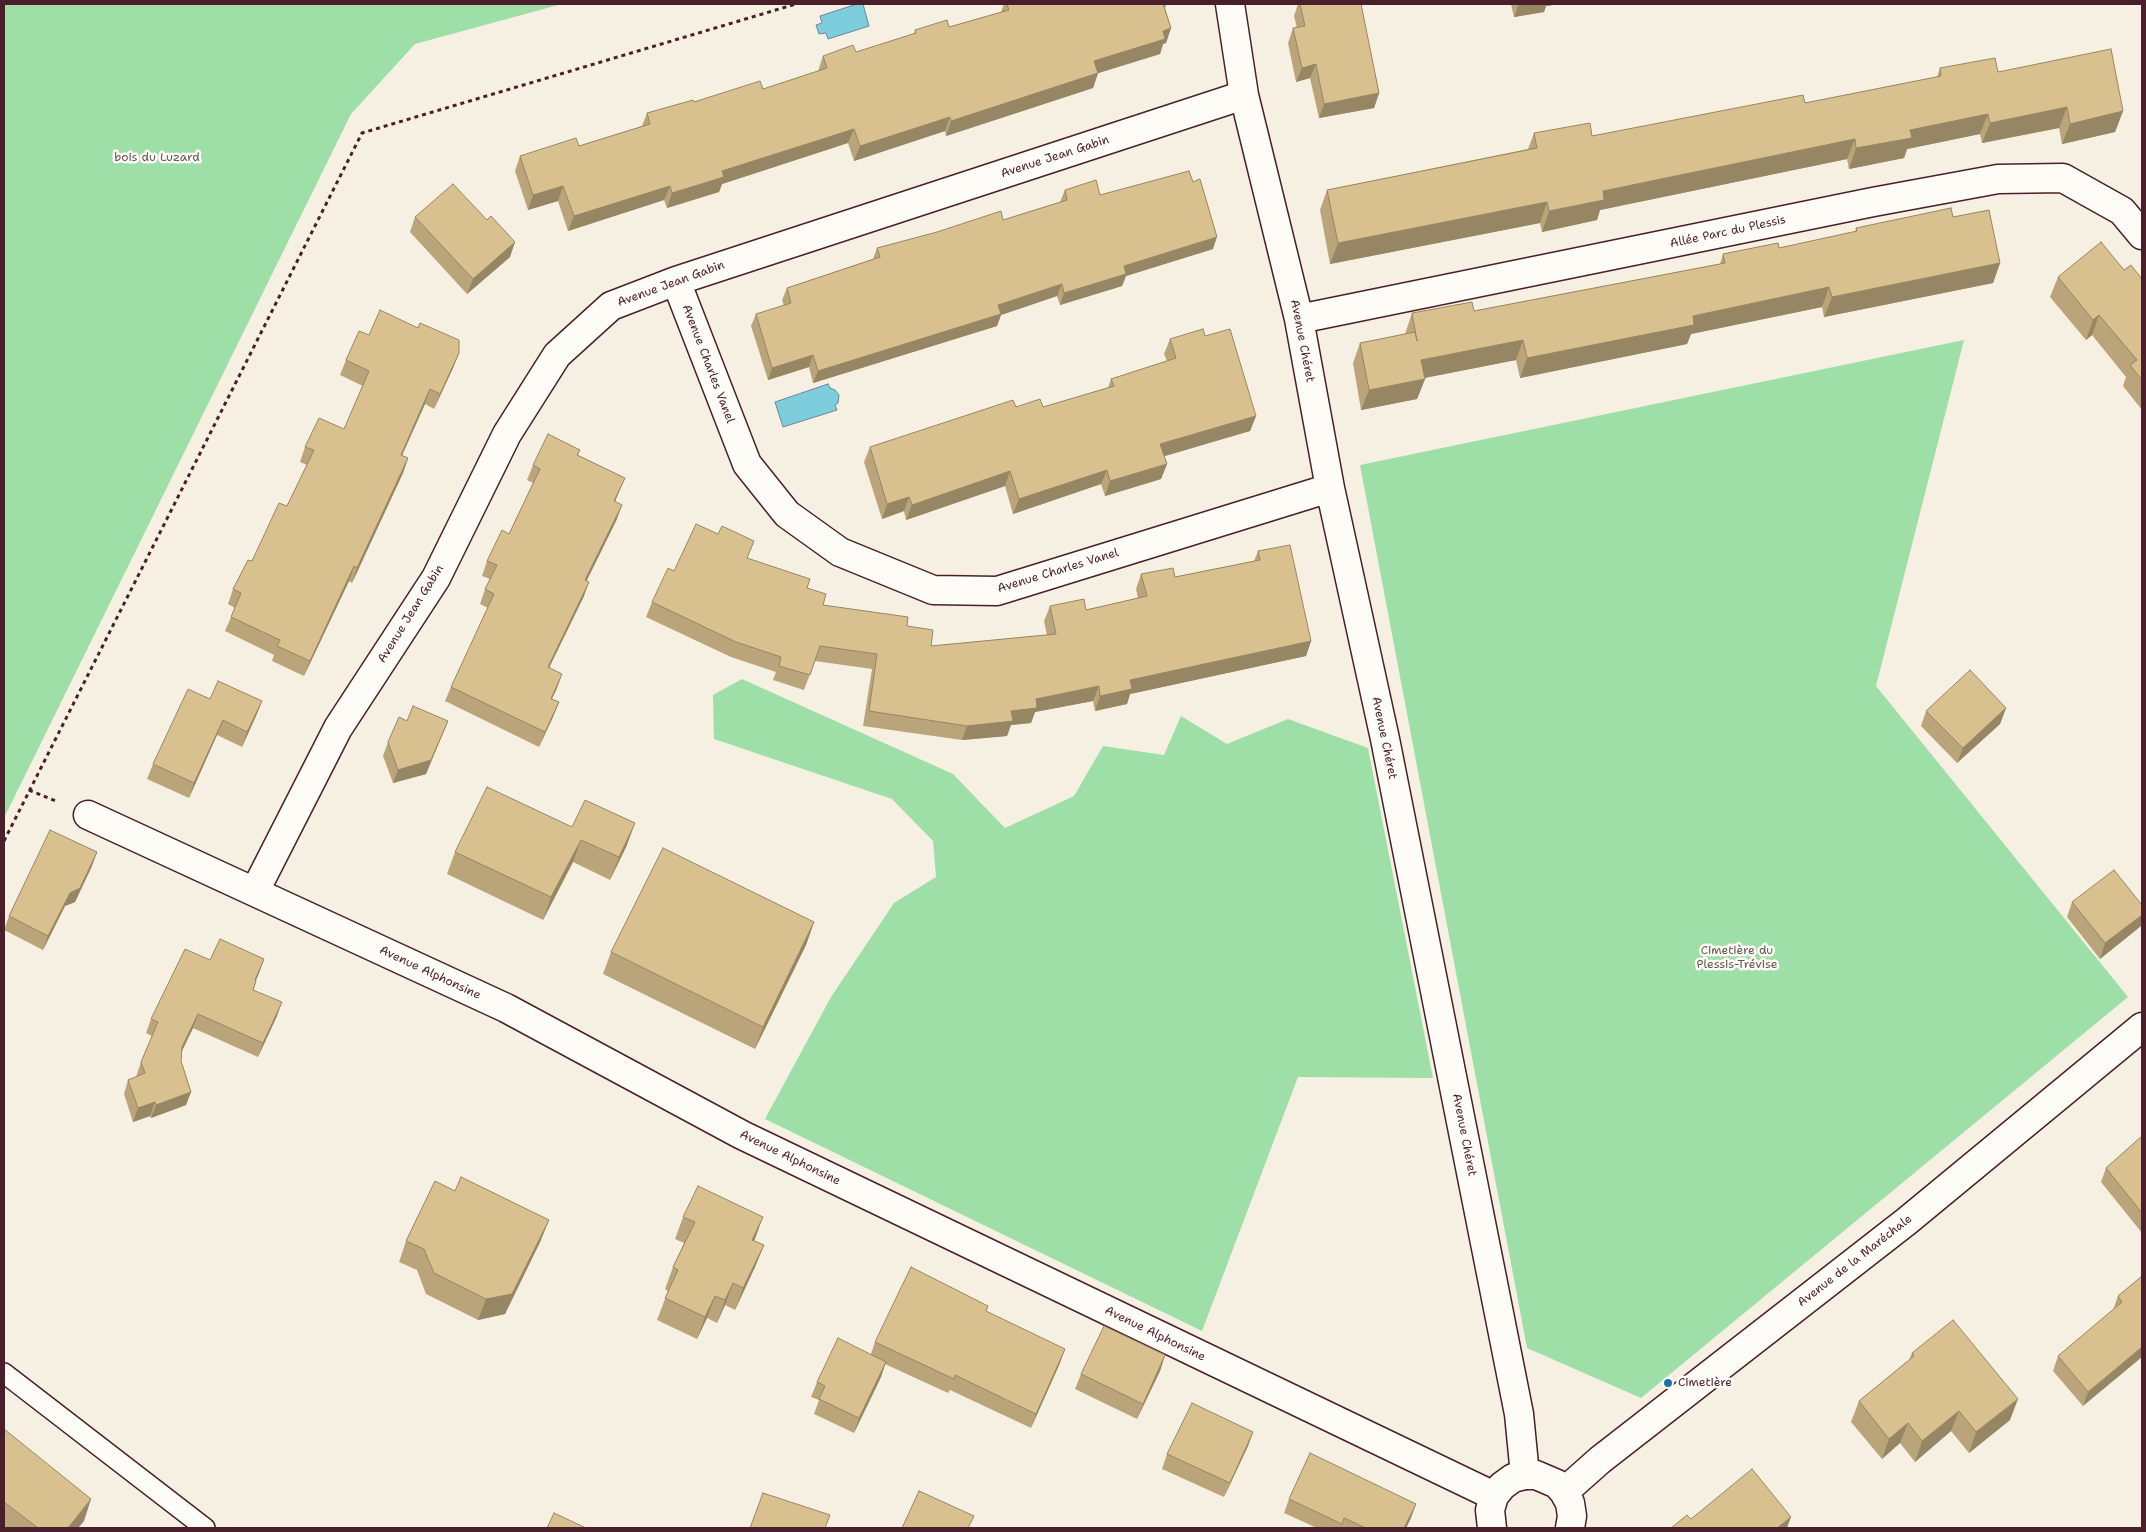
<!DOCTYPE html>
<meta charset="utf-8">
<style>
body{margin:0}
#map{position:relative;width:2146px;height:1532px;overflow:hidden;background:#f6f0e2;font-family:"Shantell Sans",sans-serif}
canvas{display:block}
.frame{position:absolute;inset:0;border:5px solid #4a1f2b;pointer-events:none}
</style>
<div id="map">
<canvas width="2146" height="1532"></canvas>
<div class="frame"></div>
</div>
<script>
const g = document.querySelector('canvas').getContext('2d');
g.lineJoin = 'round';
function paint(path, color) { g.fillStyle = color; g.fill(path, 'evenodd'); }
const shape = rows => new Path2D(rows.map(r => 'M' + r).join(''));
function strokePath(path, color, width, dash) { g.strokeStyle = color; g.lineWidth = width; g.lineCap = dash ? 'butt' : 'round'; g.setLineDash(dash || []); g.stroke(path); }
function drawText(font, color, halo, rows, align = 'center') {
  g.font = font + ' "Shantell Sans",sans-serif'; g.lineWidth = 5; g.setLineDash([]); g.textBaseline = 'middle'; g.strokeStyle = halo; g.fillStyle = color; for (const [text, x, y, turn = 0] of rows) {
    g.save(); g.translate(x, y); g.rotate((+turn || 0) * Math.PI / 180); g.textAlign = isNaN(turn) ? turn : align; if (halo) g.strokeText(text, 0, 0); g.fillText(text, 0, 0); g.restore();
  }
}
const green = shape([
 [4,4,562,4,415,44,351,114,4,818],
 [1964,340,1876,686,2128,997,1641,1398,1527,1348,1360,465],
 [742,679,953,774,1005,828,1074,796,1103,746,1164,755,1181,716,1227,744,1288,719,1368,748,1433,1078,1298,1077,1202,1331,765,1119,831,997,894,903,936,877,933,841,892,799,714,739,713,695]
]);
const water = shape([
 [857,4,863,4,869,26,828,39,826,33,819,34,816,25,822,23,820,16,857,4],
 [828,384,830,388,835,390,839,395,838,403,835,405,837,410,783,427,775,402,828,384]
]);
const path = shape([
 [29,790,56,801],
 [4,841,362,133,796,4]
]);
const lane = shape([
 [4,1373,205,1528]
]);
const street = shape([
 [1230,4,1244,95,1299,319,1330,488,1385,739,1519,1414,1525,1475],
 [676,281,747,464,787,514,840,552,933,590,997,591,1330,488],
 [1299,319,1873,202,1998,179,2063,178,2122,211,2142,235],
 [88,815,506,1008,742,1135,1494,1496],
 [255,891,338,728,436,578,507,434,557,355,611,306,676,281,1244,95]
]);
const secondary = shape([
 [1564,1492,1600,1460,1907,1221,2142,1027],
 [1492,1528,1490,1510,1494,1496,1502,1486,1513,1478,1525,1475,1536,1475,1557,1484,1564,1492,1570,1503,1572,1516,1570,1528]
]);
const wall = shape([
 [1004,4,1167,4,1165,8,1171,28,1166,43,1163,44,1160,54,1098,73,1093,88,946,136,945,131,854,161,848,143,722,184,719,192,667,208,664,200,568,231,558,201,528,210,515,171,520,156,579,146,642,126,647,113,694,102,763,89,818,71,823,56,856,52,914,34,915,30,949,27,1001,12],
 [1298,4,1361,4,1379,93,1374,108,1319,118,1310,78,1296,82,1288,43,1293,28,1297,28,1294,16],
 [1511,4,1560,4,1546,6,1544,12,1514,17],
 [1940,68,1998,72,2123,111,2115,132,2062,144,2059,128,1982,143,1980,134,1907,149,1904,158,1849,169,1847,159,1600,210,1597,220,1542,232,1540,223,1330,264,1320,210,1327,190,1528,149,1534,133,1592,136,1805,103,1937,77],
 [1065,190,1100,195,1213,249,1126,276,1122,286,1060,305,1057,296,1001,315,997,326,813,383,809,367,768,380,751,326,756,314,784,306,782,300,787,288,873,259,877,248,1003,220,1060,202],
 [415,217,510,257,467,294,410,232],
 [1953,217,2000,263,1993,283,1824,317,1822,307,1691,334,1687,344,1520,378,1516,360,1424,378,1425,379,1417,399,1361,410,1353,363,1360,343,1405,334,1412,313,1474,311,1720,264,1723,254,1779,248,1855,232,1856,228],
 [2124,270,2142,279,2142,410,2123,386,2126,377,2092,335,2086,340,2050,297,2058,277],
 [369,335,459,353,453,368,434,409,425,404,402,456,408,458,403,473,352,583,349,581,304,676,272,661,274,655,225,631,235,608,228,604,233,589,287,506,307,465,300,462,305,447,344,429,363,386,340,375,346,360],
 [1205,336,1256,416,1250,431,1164,456,1167,464,1161,479,1105,496,1101,484,1013,514,1005,486,906,520,904,511,882,519,864,462,870,447,1016,407,1043,407,1108,388,1111,379,1167,361,1164,354,1170,339],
 [580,450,578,455,625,478,615,501,617,519,587,580,584,596,549,668,557,688,552,699,559,702,553,717,539,747,445,701,451,687,488,608,480,604,485,589,490,579,482,576,487,561,509,534,533,483,527,480,533,465],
 [1258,551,1311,641,1306,656,1130,694,1127,704,1095,711,1093,701,1035,712,1031,723,1011,725,1007,736,962,740,863,726,872,669,815,661,804,690,773,680,776,672,731,657,646,617,652,602,674,571,748,559,807,588,823,605,907,626,931,646,1047,635,1044,621,1050,606,1086,610,1138,598,1136,589,1141,574,1175,577,1254,561],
 [210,699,262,701,256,716,242,747,217,735,189,798,147,779,153,764],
 [2006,708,2000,724,1957,763,1921,726,1926,711],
 [407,721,448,721,426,774,393,783,383,756,388,742],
 [572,827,627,845,610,880,573,862,543,920,447,874,455,852],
 [92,866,75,902,65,906,43,950,4,930,9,916],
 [2072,902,2141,926,2100,959,2067,917],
 [814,922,806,945,755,1049,603,974,611,952],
 [264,959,256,981,253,990,277,1016,258,1057,193,1028,182,1051,181,1061,191,1092,186,1105,151,1118,150,1116,133,1122,124,1094,128,1080,136,1077,141,1062,152,1036,146,1033,151,1019,210,960],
 [2142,1136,2142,1233,2101,1182,2106,1168],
 [683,1217,754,1241,764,1245,755,1267,735,1310,725,1305,717,1323,707,1318,697,1339,657,1320,668,1291,665,1289,673,1267,684,1243,675,1239],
 [541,1240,505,1314,478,1320,426,1294,417,1270,399,1262,406,1241],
 [2142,1276,2083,1406,2053,1371,2058,1356,2113,1310,2118,1296],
 [988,1306,986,1311,1060,1363,1031,1428,950,1390,948,1393,885,1364,881,1377,854,1433,814,1414,819,1400,811,1397,817,1382,871,1354,875,1342],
 [1912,1353,2010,1420,1969,1453,1951,1431,1915,1462,1900,1443,1882,1459,1851,1422,1859,1401,1909,1360],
 [1165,1355,1160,1371,1137,1419,1075,1389,1081,1374],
 [4,1429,84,1521,78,1528,4,1528],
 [1253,1432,1248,1446,1224,1497,1162,1469,1167,1454],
 [1289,1499,1411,1518,1406,1528,1317,1528,1284,1513]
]);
const shadedWall = shape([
 [1519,4,1560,4,1546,6,1544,12,1514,17],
 [1171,28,1166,43,1163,44,1160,54,1089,76,1094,61,1163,31],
 [1316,64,1310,78,1296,82,1302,68],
 [1098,73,1093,88,946,136,951,121],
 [1379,93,1374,108,1319,118,1324,104],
 [2067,107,2059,128,1982,143,1990,123],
 [2123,111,2115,132,2062,144,2070,124],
 [1988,114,1980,134,1907,149,1904,158,1849,169,1856,148,1910,130],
 [950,117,945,131,854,161,860,146],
 [854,129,848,143,722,184,719,192,667,208,672,193,722,171],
 [1855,139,1847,159,1600,210,1597,220,1542,232,1549,211,1603,191],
 [563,186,558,201,528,210,533,195],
 [670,186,664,200,568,231,574,216],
 [1547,202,1540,223,1330,264,1338,243],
 [1217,237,1213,249,1126,276,1122,286,1060,305,1064,293,1124,266],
 [515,242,510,257,467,294,473,279],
 [2000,263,1993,283,1824,317,1832,297],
 [1062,284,1057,296,1001,315,997,326,813,383,818,371,998,305],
 [1829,287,1822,307,1691,334,1687,344,1520,378,1527,358,1693,316],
 [2099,315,2092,335,2086,340,2093,320],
 [1523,340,1516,360,1414,380,1421,360],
 [459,353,453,368,434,409,440,394],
 [813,355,809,367,768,380,772,368],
 [1425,379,1417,399,1361,410,1369,390],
 [430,389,425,404,395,470,401,455],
 [1256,416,1250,431,1155,459,1160,444],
 [408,458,403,473,352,583,357,568],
 [1167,464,1161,479,1105,496,1110,481],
 [1107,470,1101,484,1013,514,1019,499],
 [1010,471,1005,486,906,520,912,505],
 [625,478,619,492,609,516,614,501],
 [909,497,904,511,882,519,887,504],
 [622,505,617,519,580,594,585,580],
 [354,566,349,581,304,676,310,661],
 [589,582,584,596,542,682,548,667],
 [1311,641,1306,656,1130,694,1127,704,1095,711,1100,696,1130,680],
 [562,674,557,688,545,713,551,699],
 [1099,686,1093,701,1035,712,1031,723,1011,725,1007,736,962,740,967,726,1011,711,1036,699],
 [262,701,256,716,242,747,247,732],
 [559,702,553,717,539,747,545,732],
 [2006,708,2000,724,1957,763,1963,748],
 [223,720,217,735,189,798,194,783],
 [448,721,426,774,393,783,398,770],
 [635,823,627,845,610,880,619,857],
 [581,840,573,862,543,920,551,897],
 [97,852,92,866,75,902,65,906,43,950,48,936,70,893],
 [2142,915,2142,924,2141,926,2100,959,2105,943],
 [814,922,806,945,755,1049,763,1027],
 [264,959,259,973,250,994,255,980],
 [282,1002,277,1016,258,1057,263,1043],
 [198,1014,193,1028,177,1061,182,1047],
 [191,1092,186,1105,151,1118,156,1105],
 [155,1102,150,1116,133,1122,138,1108],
 [763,1217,755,1239,744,1262,752,1240],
 [549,1220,541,1240,505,1314,478,1320,486,1299],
 [764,1245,755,1267,735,1310,743,1288],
 [733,1283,725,1305,717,1323,725,1300],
 [715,1296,707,1318,697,1339,705,1317],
 [2142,1347,2142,1357,2083,1406,2088,1392],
 [1065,1349,1060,1363,1031,1428,1036,1414],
 [1165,1355,1160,1371,1137,1419,1143,1404],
 [886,1362,881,1377,854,1433,859,1418],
 [2018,1399,2010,1420,1969,1453,1976,1432],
 [1959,1411,1951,1431,1915,1462,1922,1441],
 [1908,1423,1900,1443,1882,1459,1889,1439],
 [1253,1432,1248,1446,1224,1497,1230,1483],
 [91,1499,84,1521,78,1528,68,1528],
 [1416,1504,1411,1518,1406,1528,1404,1528],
 [1791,1517,1787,1528,1777,1528]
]);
const building = shape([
 [1007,4,1163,4,1171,28,1163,31,1165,39,1094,61,1098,73,951,121,950,117,860,146,854,129,722,171,724,177,672,193,670,186,574,216,563,186,533,195,520,156,576,138,579,146,650,124,647,113,693,100,694,102,760,81,763,89,827,68,823,56,853,45,856,52,916,33,915,30,947,20,949,27,1009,10,1007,4],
 [1300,4,1361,4,1379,93,1324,104,1316,64,1302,68,1293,28,1305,26,1300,4],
 [2111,49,2123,111,2070,124,2067,107,1990,123,1988,114,1910,130,1912,138,1856,148,1855,139,1603,191,1604,200,1549,211,1547,202,1338,243,1327,190,1537,148,1534,133,1590,123,1592,136,1803,95,1805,103,1941,76,1940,68,1995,58,1998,72,2111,49],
 [1189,171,1193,182,1200,179,1217,237,1124,266,1126,274,1064,293,1062,284,998,305,1001,314,818,371,813,355,772,368,756,314,791,303,787,288,880,257,877,248,937,232,1001,211,1003,220,1067,200,1065,190,1096,180,1100,195,1189,171],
 [453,184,487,220,491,216,515,242,473,279,415,217,453,184],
 [1951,208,1953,217,1989,210,2000,263,1832,297,1829,287,1693,316,1694,325,1527,358,1523,340,1421,360,1425,379,1369,390,1360,343,1415,332,1417,341,1412,313,1472,302,1474,311,1725,263,1723,254,1778,243,1779,248,1857,231,1856,228,1951,208],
 [2101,242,2124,270,2131,265,2142,279,2142,380,2130,365,2137,360,2099,315,2093,320,2058,277,2101,242],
 [380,310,418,328,420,323,459,340,459,353,440,394,430,389,401,455,408,458,357,568,354,566,310,661,277,646,280,640,231,617,241,593,233,589,248,560,252,561,279,503,287,506,314,450,305,447,319,418,344,429,369,371,346,360,359,331,369,335,380,310],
 [1203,329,1205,336,1230,329,1256,416,1160,444,1167,464,1110,481,1107,470,1019,499,1010,471,912,505,909,497,887,504,870,447,1013,400,1016,407,1040,399,1043,407,1114,386,1111,379,1176,358,1170,339,1203,329],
 [548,434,580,450,577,455,625,478,614,501,622,505,585,580,589,582,548,667,562,674,551,699,559,702,545,732,451,687,494,594,485,589,497,565,487,561,502,530,509,534,540,469,533,465,548,434],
 [696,524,718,534,722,526,754,541,747,558,810,579,807,588,826,594,823,605,908,617,907,626,933,630,931,646,1056,634,1050,606,1084,599,1086,610,1147,596,1141,574,1173,568,1175,577,1260,560,1258,551,1290,545,1311,641,1130,680,1132,689,1100,696,1099,686,1036,699,1037,708,1011,711,1013,721,967,726,869,711,877,654,820,646,810,675,779,666,781,657,736,642,652,602,668,568,674,571,696,524],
 [1970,670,2006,708,1963,748,1926,711,1970,670],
 [218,681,262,701,247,732,223,720,194,783,153,764,188,689,210,699,218,681],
 [413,706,448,721,431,760,398,770,388,742,399,717,407,721,413,706],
 [487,787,572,827,585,800,635,823,619,857,581,840,551,897,455,852,487,787],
 [50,830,97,852,80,888,70,893,48,936,9,916,50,830],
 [663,848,814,922,763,1027,611,952,663,848],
 [2114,870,2142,905,2142,915,2105,943,2072,902,2114,870],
 [220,939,264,959,255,980,256,981,253,990,282,1002,263,1043,198,1014,182,1047,181,1061,191,1092,156,1105,155,1102,138,1108,128,1080,145,1073,141,1062,158,1022,151,1019,185,949,210,960,220,939],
 [2142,1136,2142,1213,2106,1168,2142,1136],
 [461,1177,549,1220,512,1294,486,1299,434,1273,424,1249,406,1241,435,1181,455,1191,461,1177],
 [698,1186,763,1217,752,1240,764,1245,743,1288,733,1283,725,1300,715,1296,705,1317,665,1298,678,1270,673,1267,695,1222,683,1217,698,1186],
 [911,1267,988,1306,986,1311,1065,1349,1036,1414,955,1375,954,1379,875,1342,911,1267],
 [2142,1276,2142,1347,2088,1392,2058,1356,2122,1302,2118,1296,2142,1276],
 [1953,1320,2018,1399,1976,1432,1959,1411,1922,1441,1908,1423,1889,1439,1859,1401,1914,1356,1912,1353,1953,1320],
 [1104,1326,1165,1355,1143,1404,1081,1374,1104,1326],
 [838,1338,886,1362,859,1418,819,1399,825,1386,817,1382,838,1338],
 [1192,1403,1253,1432,1230,1483,1167,1454,1192,1403],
 [4,1429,91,1499,68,1528,38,1528,4,1502,4,1429],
 [1310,1453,1416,1504,1404,1528,1366,1528,1344,1518,1342,1524,1289,1499,1310,1453],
 [1752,1469,1791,1517,1777,1528,1671,1528,1687,1515,1691,1519,1752,1469],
 [919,1491,974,1516,968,1528,902,1528,919,1491],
 [763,1493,830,1515,825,1528,750,1528,763,1493],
 [554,1513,586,1528,547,1528,554,1513]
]);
const markers = [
 [1668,1383,5,"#1f6fb2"]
];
const streetNames = [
 ["Avenue Jean Gabin",1055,157,-18],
 ["Allée Parc du Plessis",1728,232,-12],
 ["Avenue Jean Gabin",671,284,-20],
 ["Avenue Chéret",1302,341,79],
 ["Avenue Charles Vanel",708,364,69],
 ["Avenue Charles Vanel",1058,571,-17],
 ["Avenue Jean Gabin",411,614,-58],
 ["Avenue Chéret",1384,738,78],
 ["Avenue Alphonsine",430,973,25],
 ["Avenue Chéret",1464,1135,79],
 ["Avenue Alphonsine",790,1158,26],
 ["Avenue de la Maréchale",1855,1261,-38],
 ["Avenue Alphonsine",1155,1334,26]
];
const parkNames = [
 ["bois du Luzard",157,158],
 ["Cimetière du",1737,951],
 ["Plessis-Trévise",1737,965]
];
const poiNames = [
 ["Cimetière",1678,1383]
];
paint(green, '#9edea7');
paint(water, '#7ecddc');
strokePath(water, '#698795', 1);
strokePath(lane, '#4a1f2b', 22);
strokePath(street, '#4a1f2b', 31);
strokePath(secondary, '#4a1f2b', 31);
strokePath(path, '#4a1f2b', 3, [4, 4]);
strokePath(lane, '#fdfcf7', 19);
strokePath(street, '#fdfcf7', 28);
strokePath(secondary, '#fdfcf7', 28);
paint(wall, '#baa57b');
paint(shadedWall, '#978664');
paint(building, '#d8c08f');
strokePath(building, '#978664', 1);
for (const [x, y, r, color] of markers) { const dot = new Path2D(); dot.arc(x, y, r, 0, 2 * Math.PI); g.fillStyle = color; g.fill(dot); strokePath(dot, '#fdfcf7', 2); }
drawText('12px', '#4a1f2b', '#fdfcf7', streetNames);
drawText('12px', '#635850', '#fdfcf7', parkNames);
drawText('12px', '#4a1f2b', '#fdfcf7', poiNames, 'left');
</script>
